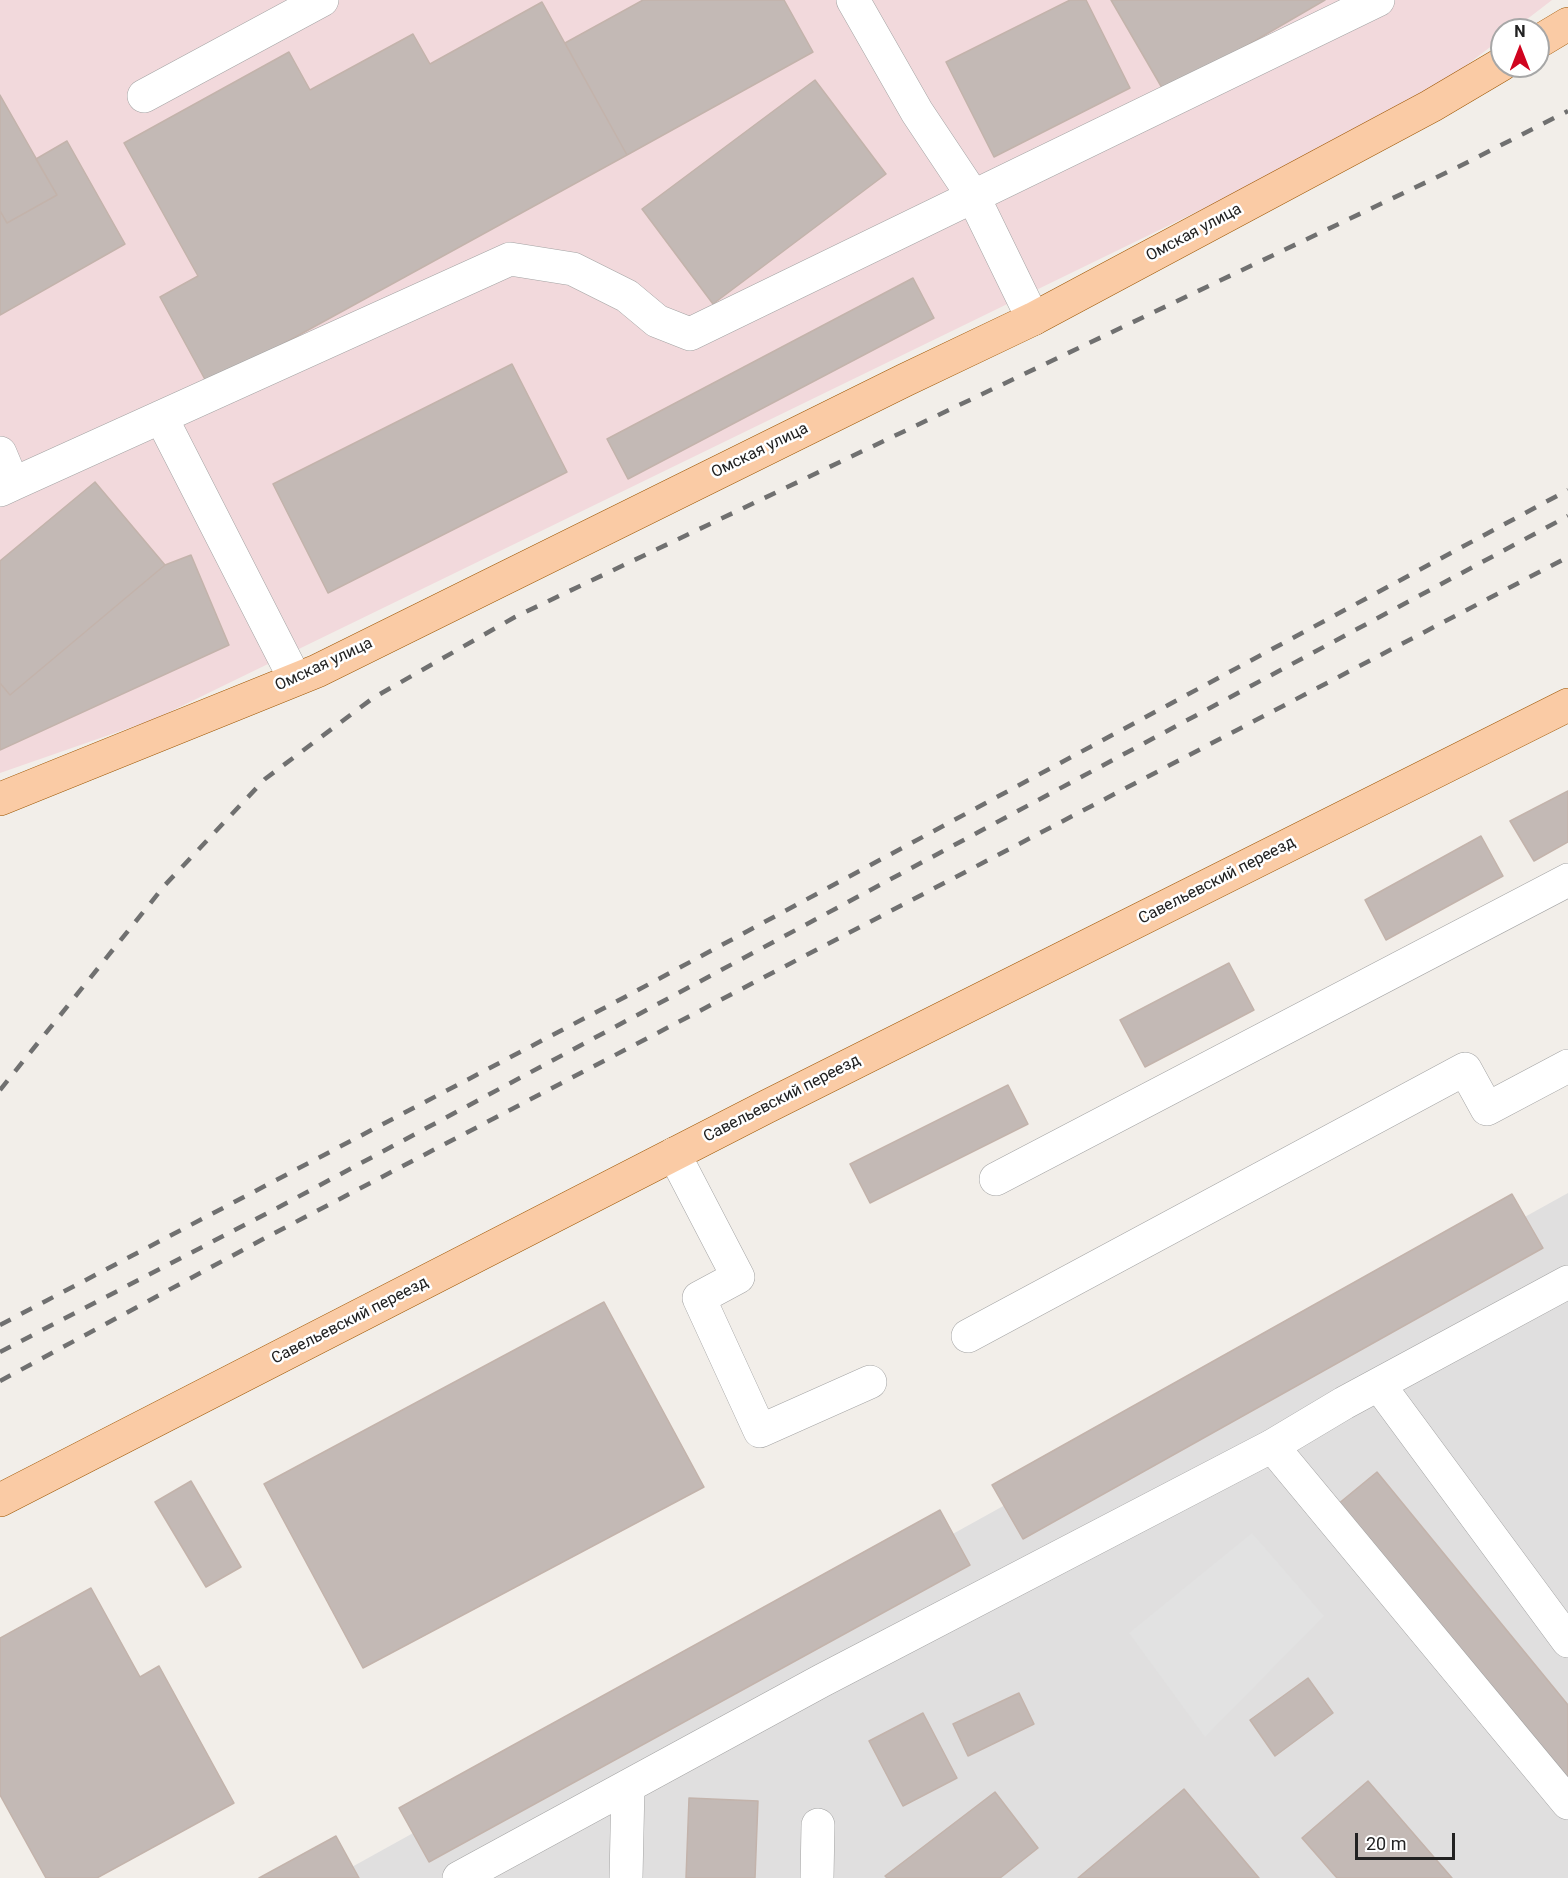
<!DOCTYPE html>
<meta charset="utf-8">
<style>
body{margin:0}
#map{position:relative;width:1568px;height:1878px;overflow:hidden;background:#f2eee9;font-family:Roboto,sans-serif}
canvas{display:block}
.north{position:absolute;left:1490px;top:18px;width:60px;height:60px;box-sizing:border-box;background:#fff;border:2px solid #a7a7a7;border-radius:50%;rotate:0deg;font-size:16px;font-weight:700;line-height:24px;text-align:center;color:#222}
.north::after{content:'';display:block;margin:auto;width:21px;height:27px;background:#d0041f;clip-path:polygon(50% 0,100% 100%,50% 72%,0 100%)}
.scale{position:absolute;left:1355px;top:1833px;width:100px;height:27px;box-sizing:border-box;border:3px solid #222;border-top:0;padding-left:8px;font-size:18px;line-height:21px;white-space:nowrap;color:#222;-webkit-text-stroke:4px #fff;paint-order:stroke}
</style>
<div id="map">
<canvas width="1568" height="1878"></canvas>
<div class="north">N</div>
<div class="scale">20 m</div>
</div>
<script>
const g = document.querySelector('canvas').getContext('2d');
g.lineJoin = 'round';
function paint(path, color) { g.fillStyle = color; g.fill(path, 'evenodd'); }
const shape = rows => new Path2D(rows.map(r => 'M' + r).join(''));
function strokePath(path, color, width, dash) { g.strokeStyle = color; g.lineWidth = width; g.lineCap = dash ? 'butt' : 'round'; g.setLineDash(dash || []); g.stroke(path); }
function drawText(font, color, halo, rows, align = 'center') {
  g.font = font + ' Roboto,sans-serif'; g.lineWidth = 5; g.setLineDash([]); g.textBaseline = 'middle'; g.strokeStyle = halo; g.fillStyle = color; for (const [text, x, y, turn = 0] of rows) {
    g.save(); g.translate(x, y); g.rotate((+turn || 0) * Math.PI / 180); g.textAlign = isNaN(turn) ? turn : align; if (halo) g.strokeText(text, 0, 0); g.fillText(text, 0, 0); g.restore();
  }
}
const residential = shape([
 [1568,1193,1568,1878,332,1878]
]);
const commercial = shape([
 [0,0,1552,0,1513,30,1502,30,1502,38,1412,107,155,719,0,773]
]);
const parking = shape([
 [1252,1533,1324,1616,1205,1737,1129,1633]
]);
const building = shape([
 [643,0,784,0,813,52,627,155,565,43,643,0],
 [1070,0,1086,0,1130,88,994,157,946,62,1070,0],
 [1111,0,1325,0,1165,93,1111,0],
 [542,2,627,155,208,385,160,297,198,276,124,143,289,52,310,90,413,34,430,64,542,2],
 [815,80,886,174,713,304,642,209,815,80],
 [0,95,57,195,7,223,0,211,0,95],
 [67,141,125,244,0,315,0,211,7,223,57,195,36,159,67,141],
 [913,278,934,318,628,479,607,439,913,278],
 [512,364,567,472,328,593,273,484,512,364],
 [95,482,165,565,10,695,0,683,0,561,95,482],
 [191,555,229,645,0,750,0,683,10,695,165,565,191,555],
 [1568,791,1568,842,1534,861,1510,821,1568,791],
 [1481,836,1503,876,1386,940,1365,900,1481,836],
 [1229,963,1254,1010,1145,1067,1120,1020,1229,963],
 [1008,1085,1028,1124,870,1203,850,1164,1008,1085],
 [1512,1194,1543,1248,1023,1539,992,1485,1512,1194],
 [604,1302,704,1487,363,1668,264,1484,604,1302],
 [1377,1472,1568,1705,1568,1799,1332,1509,1377,1472],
 [191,1481,241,1567,206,1587,155,1502,191,1481],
 [940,1510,970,1565,429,1862,399,1808,940,1510],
 [91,1588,140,1677,159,1666,234,1803,97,1878,46,1878,0,1795,0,1638,91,1588],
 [1308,1678,1333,1713,1275,1756,1250,1720,1308,1678],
 [1019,1693,1034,1724,968,1756,953,1724,1019,1693],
 [923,1713,957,1778,903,1806,869,1741,923,1713],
 [1368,1781,1452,1878,1337,1878,1302,1838,1368,1781],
 [1184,1789,1259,1878,1078,1878,1184,1789],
 [995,1792,1038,1848,1000,1878,887,1878,885,1876,995,1792],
 [689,1798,758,1801,755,1878,686,1878,689,1798],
 [336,1836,359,1878,259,1878,336,1836]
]);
const minor = shape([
 [853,0,917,112,973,196,1033,319],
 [144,96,322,0],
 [161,417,295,679],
 [0,453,13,484,0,490],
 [13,484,510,259,573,269,627,296,657,321,690,334,1378,0],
 [674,1154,738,1277,699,1298,760,1431,870,1382],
 [996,1179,1568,880],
 [968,1336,1465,1069,1487,1109,1568,1066],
 [1379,1385,1568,1641],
 [1272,1446,1568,1803],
 [459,1878,821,1681,1272,1446,1344,1403,1568,1282],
 [626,1878,628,1786],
 [817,1878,818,1825]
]);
const major = shape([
 [1538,42,1568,24],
 [0,799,317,671,905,380,1033,319,1431,106,1502,64],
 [0,1500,766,1107,1568,705]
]);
const rail = shape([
 [0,1090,165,885,265,779,373,698,515,617,1458,167,1568,111],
 [0,1325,625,997,1568,490],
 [0,1352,281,1206,1568,516],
 [0,1381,267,1237,1568,557]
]);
const streetNames = [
 ["Омская улица",1194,233,-28],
 ["Омская улица",760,451,-26],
 ["Омская улица",324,665,-25],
 ["Савельевский переезд",1217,881,-27],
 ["Савельевский переезд",782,1099,-27],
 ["Савельевский переезд",350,1321,-27]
];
paint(residential, '#e0dfdf');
paint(commercial, '#f2d9dc');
paint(parking, '#e2e2e2');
paint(building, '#c3b9b5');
strokePath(building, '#c3b3ab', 1.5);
strokePath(minor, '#a3a3a3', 34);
strokePath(major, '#9d5603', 34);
strokePath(minor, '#fff', 33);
strokePath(major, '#facba5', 33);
strokePath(rail, '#707070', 4.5, [12, 12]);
drawText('16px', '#222', '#fff', streetNames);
</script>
